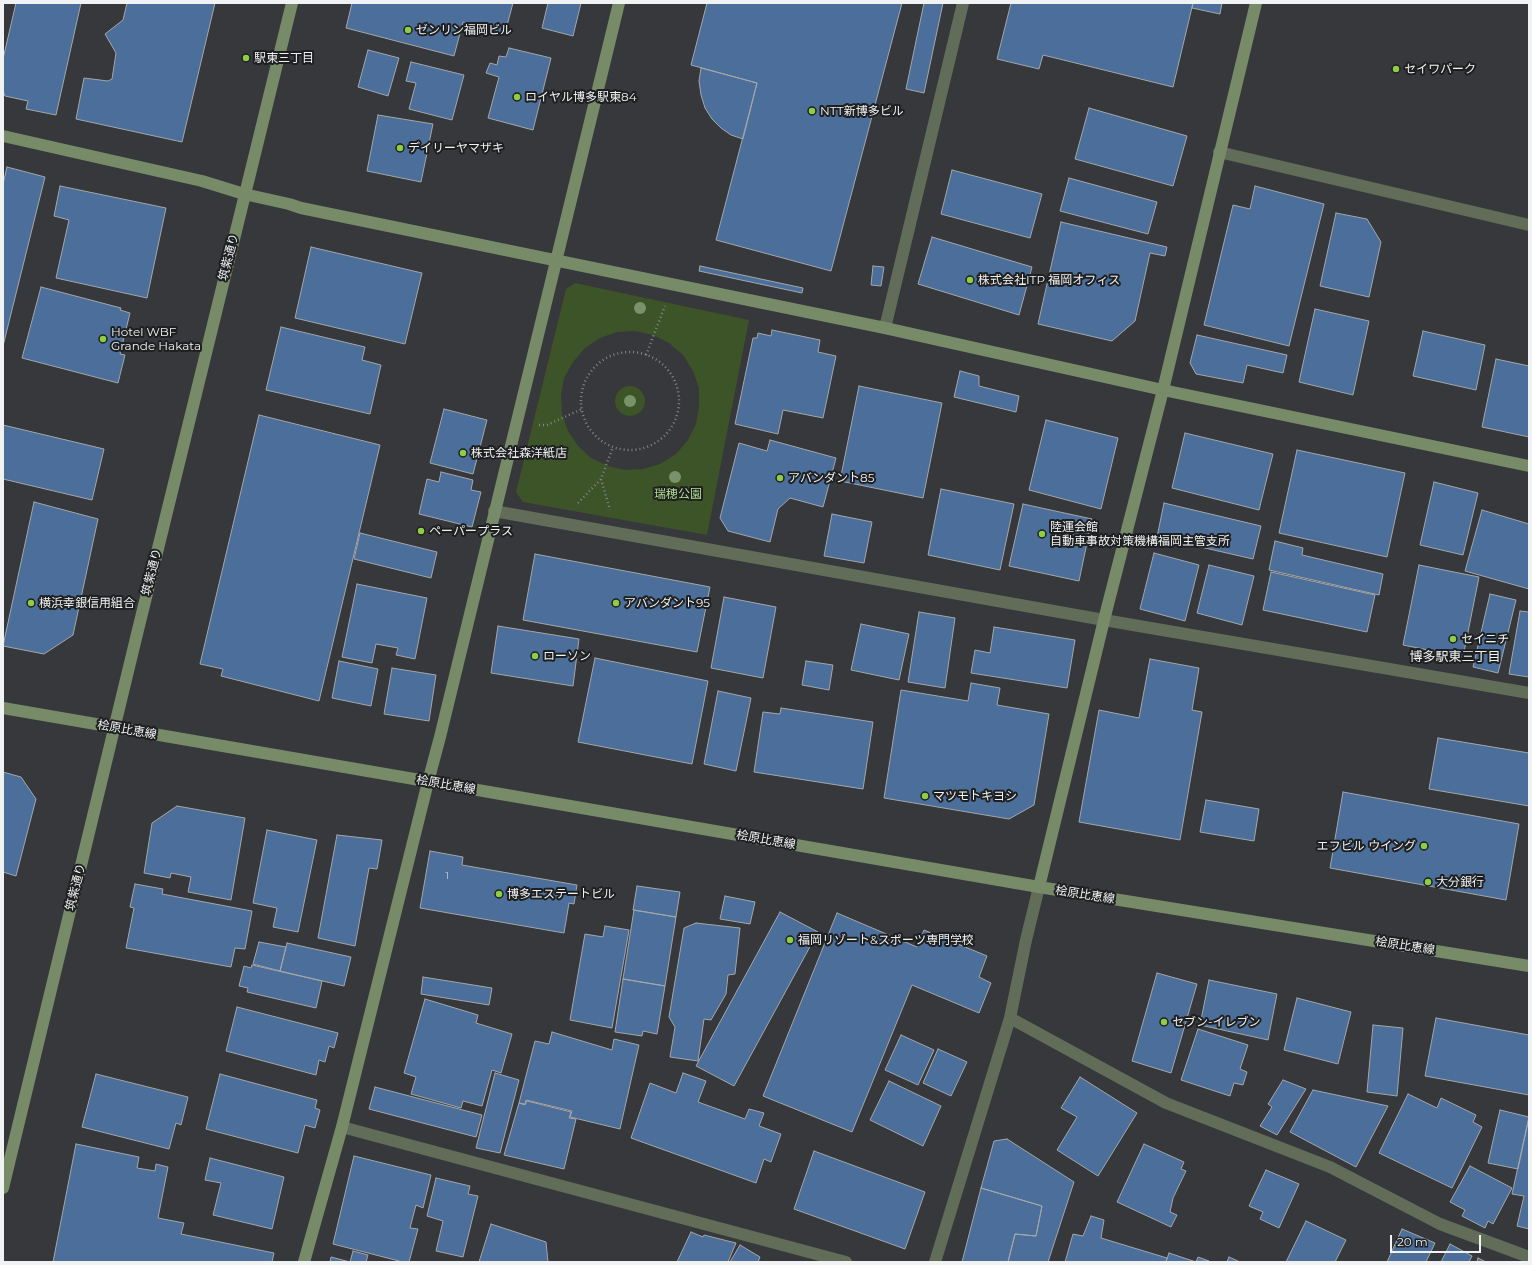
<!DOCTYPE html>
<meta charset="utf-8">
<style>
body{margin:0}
#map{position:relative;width:1532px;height:1265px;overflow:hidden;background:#36383b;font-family:Montserrat,sans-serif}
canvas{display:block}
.frame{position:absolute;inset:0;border:4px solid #f0f2f3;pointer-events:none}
.scale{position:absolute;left:1390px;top:1235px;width:91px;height:18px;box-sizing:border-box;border:2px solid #f0f2f3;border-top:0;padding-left:5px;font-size:12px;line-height:14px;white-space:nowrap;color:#f0f2f3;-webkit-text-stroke:3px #1e1f20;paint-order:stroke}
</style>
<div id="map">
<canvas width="1532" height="1265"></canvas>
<div class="frame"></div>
<div class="scale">20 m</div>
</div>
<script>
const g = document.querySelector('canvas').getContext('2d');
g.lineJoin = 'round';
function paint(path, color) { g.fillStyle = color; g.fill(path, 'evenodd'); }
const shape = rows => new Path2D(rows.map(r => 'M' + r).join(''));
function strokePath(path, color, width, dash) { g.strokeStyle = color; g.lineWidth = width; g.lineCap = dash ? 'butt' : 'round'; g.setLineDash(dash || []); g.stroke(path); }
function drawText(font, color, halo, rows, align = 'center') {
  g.font = font + ' Montserrat,"Noto Sans JP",sans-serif'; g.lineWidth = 4; g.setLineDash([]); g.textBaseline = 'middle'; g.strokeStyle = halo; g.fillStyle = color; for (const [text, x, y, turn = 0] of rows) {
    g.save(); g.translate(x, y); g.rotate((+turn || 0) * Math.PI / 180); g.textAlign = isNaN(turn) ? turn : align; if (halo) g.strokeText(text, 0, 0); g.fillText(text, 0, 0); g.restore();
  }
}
const green = shape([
 [575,283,749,320,707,535,523,502,516,492,566,289],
 [635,331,653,335,669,343,683,355,693,371,699,388,699,406,696,424,688,440,676,454,660,464,643,469,625,470,608,466,591,458,578,446,568,431,562,414,561,396,564,378,573,362,585,348,600,338,617,332],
 '615 401a15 15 0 1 1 30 0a15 15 0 1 1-30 0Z'
]);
const building = shape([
 [16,3,81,3,56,115,26,109,28,101,5,96,3,91,3,59,16,3],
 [127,3,215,3,182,142,76,119,84,78,108,81,112,79,116,53,105,34,123,20,127,3],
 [352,3,513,3,505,33,463,22,454,56,346,28,352,3],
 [548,3,581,3,573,36,542,28,548,3],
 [707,3,902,3,831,271,716,240,757,83,691,65,707,3],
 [924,3,943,3,924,93,906,89,924,3],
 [1011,3,1193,3,1173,87,1043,55,1039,69,997,59,1011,3],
 [1193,3,1222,3,1220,14,1192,8,1193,3],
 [509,48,551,58,533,130,488,118,499,77,486,73,490,63,497,65,499,56,506,57,509,48],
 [368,50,399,58,388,96,358,87,368,50],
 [411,62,464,75,452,120,409,109,416,83,406,81,411,62],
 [701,68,757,83,743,139,731,135,721,128,712,119,705,108,701,95,699,81,701,68],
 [1089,108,1187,136,1173,186,1075,159,1089,108],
 [378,115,433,124,421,182,367,171,378,115],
 [7,167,45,177,3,346,3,184,7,167],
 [952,170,1042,194,1030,238,941,214,952,170],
 [1069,178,1157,202,1148,234,1060,211,1069,178],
 [60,186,166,208,147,298,56,278,69,220,54,216,60,186],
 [1255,186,1324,204,1289,346,1204,325,1233,205,1250,209,1255,186],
 [1336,213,1367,219,1381,242,1369,297,1320,286,1336,213],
 [1061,222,1167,247,1165,256,1150,253,1135,321,1112,341,1038,324,1061,222],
 [932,237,1032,267,1019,315,918,284,932,237],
 [311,247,422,273,405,344,295,318,311,247],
 [700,266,803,288,802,293,699,271,700,266],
 [873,266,884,267,881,286,871,285,873,266],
 [41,287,121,308,120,310,130,313,120,354,125,355,118,383,22,358,41,287],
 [1315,309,1369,321,1353,395,1299,382,1315,309],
 [281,327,365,347,362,360,381,365,370,414,266,390,281,327],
 [772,330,820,340,818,352,836,356,823,418,783,410,778,434,735,424,753,338,757,338,758,333,771,336,772,330],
 [1423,331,1485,345,1476,390,1413,376,1423,331],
 [1197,335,1287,355,1283,373,1247,365,1243,383,1196,374,1190,363,1197,335],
 [1496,359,1529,366,1529,437,1482,427,1496,359],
 [960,371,979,376,979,386,1019,396,1016,412,954,397,960,371],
 [859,386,942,403,923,498,840,481,859,386],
 [444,409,487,420,473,474,430,463,444,409],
 [259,415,380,445,319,701,221,676,223,669,200,664,259,415],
 [1046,420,1118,438,1101,509,1029,490,1046,420],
 [3,425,104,449,92,500,3,479,3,425],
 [1185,433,1273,454,1259,510,1172,488,1185,433],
 [770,440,836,458,823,507,790,498,778,509,770,542,728,531,720,518,739,443,767,451,770,440],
 [1297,450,1405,473,1387,557,1279,533,1297,450],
 [441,472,473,480,471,490,481,492,472,527,419,514,427,479,439,482,441,472],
 [1434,482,1478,493,1463,555,1420,545,1434,482],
 [941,489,1014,504,1000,570,928,555,941,489],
 [34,502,98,519,73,635,44,654,3,646,34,502],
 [1164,503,1261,526,1253,559,1157,537,1164,503],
 [1023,504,1092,519,1079,581,1009,566,1023,504],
 [1482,510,1529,524,1529,589,1465,571,1482,510],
 [832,514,872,522,864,563,824,556,832,514],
 [360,533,437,552,431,578,354,559,360,533],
 [1275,541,1303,548,1302,555,1383,574,1379,595,1269,570,1275,541],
 [1154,553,1199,565,1185,621,1140,609,1154,553],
 [535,554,710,587,697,652,523,620,535,554],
 [1209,565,1254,576,1242,625,1197,613,1209,565],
 [1419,565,1479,577,1463,657,1403,645,1419,565],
 [1271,572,1375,595,1367,632,1263,610,1271,572],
 [357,584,427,598,415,659,396,655,398,648,376,644,372,663,342,657,357,584],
 [1490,594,1516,600,1498,673,1473,667,1490,594],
 [724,597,776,607,763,678,711,668,724,597],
 [1520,611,1529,612,1529,677,1509,674,1520,611],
 [919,612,955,618,945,688,908,682,919,612],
 [861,624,909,634,899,680,851,670,861,624],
 [498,626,579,639,573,686,491,673,498,626],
 [994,627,1075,640,1067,688,971,673,975,650,990,653,994,627],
 [595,658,708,681,692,764,578,742,595,658],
 [1150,659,1199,668,1192,710,1202,712,1180,840,1079,822,1099,710,1139,718,1150,659],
 [339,661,378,669,371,706,332,698,339,661],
 [806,661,833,665,829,690,802,685,806,661],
 [392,668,436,675,429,721,384,714,392,668],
 [971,683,1000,688,997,705,1049,714,1034,805,1009,819,884,798,901,690,968,701,971,683],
 [718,691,751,698,736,771,704,764,718,691],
 [781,708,873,722,863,789,754,772,763,712,780,714,781,708],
 [1438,738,1529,753,1529,806,1429,789,1438,738],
 [3,772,21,777,36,799,16,876,3,872,3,772],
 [1343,792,1519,824,1506,900,1330,868,1343,792],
 [1206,800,1259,809,1254,841,1200,832,1206,800],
 [177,806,245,818,231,900,188,892,191,877,171,873,170,878,144,873,152,823,177,806],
 [267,830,317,840,298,932,273,927,277,908,253,903,267,830],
 [337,835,382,840,377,869,369,868,355,946,318,938,337,835],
 [430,851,463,857,462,865,577,885,574,904,569,903,564,933,420,908,430,851],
 [135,884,163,889,162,894,252,911,245,949,235,948,231,967,126,948,134,908,130,907,135,884],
 [637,886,680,892,676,917,633,910,637,886],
 [725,896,755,902,750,924,720,919,725,896],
 [634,910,676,917,665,986,623,979,634,910],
 [780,912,818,932,734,1086,696,1066,780,912],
 [837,913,917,947,924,930,987,956,979,977,991,983,979,1013,912,985,852,1132,763,1096,837,913],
 [696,923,740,928,735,974,728,975,726,994,711,1020,704,1019,698,1061,670,1057,675,1027,669,1017,684,928,696,923],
 [605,926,629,930,612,1028,570,1020,585,934,603,937,605,926],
 [259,942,286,947,280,971,253,964,259,942],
 [287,943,351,957,344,986,280,971,287,943],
 [252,965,322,981,316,1008,247,992,248,988,239,986,244,966,251,968,252,965],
 [1157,973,1197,984,1171,1073,1132,1061,1157,973],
 [423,977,492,988,489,1005,421,994,423,977],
 [623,979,665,986,657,1034,643,1031,642,1036,615,1032,623,979],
 [1209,980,1277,994,1268,1040,1200,1025,1209,980],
 [1297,998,1351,1012,1338,1064,1284,1050,1297,998],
 [425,999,478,1015,476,1023,512,1034,501,1073,492,1070,482,1106,463,1101,461,1108,411,1094,416,1077,404,1073,425,999],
 [237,1007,338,1033,334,1048,329,1046,325,1062,319,1060,316,1075,226,1051,237,1007],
 [1436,1018,1529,1035,1529,1095,1425,1076,1436,1018],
 [1373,1025,1403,1028,1397,1096,1367,1092,1373,1025],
 [1198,1029,1248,1045,1240,1069,1247,1072,1243,1085,1234,1083,1230,1096,1181,1080,1198,1029],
 [552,1032,612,1050,614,1039,639,1045,620,1129,570,1117,572,1111,526,1100,525,1104,519,1103,535,1041,549,1044,552,1032],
 [901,1035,934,1050,918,1085,885,1070,901,1035],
 [938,1049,967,1062,951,1096,923,1083,938,1049],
 [495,1073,519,1080,500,1153,476,1148,495,1073],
 [683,1073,706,1081,698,1102,745,1119,749,1109,764,1113,759,1126,781,1134,771,1162,764,1159,756,1183,631,1138,650,1083,676,1093,683,1073],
 [96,1074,188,1097,181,1125,176,1123,169,1149,82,1127,96,1074],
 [220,1074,317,1100,315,1108,320,1110,315,1128,305,1125,298,1153,206,1129,220,1074],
 [1080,1077,1137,1113,1098,1176,1057,1150,1077,1117,1061,1108,1080,1077],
 [1283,1080,1306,1089,1277,1135,1260,1126,1272,1107,1268,1104,1283,1080],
 [889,1081,941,1106,923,1146,870,1120,889,1081],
 [375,1087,482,1115,476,1137,369,1109,375,1087],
 [1313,1090,1388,1106,1356,1167,1290,1132,1313,1090],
 [1408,1094,1437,1108,1441,1098,1476,1115,1473,1122,1482,1127,1452,1188,1379,1153,1408,1094],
 [527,1101,571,1112,569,1118,576,1119,564,1169,504,1155,519,1103,525,1105,527,1101],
 [1500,1110,1529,1117,1518,1169,1488,1163,1500,1110],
 [1529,1117,1529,1229,1517,1226,1524,1196,1512,1194,1529,1117],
 [1007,1139,1074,1182,1048,1262,1008,1262,1015,1234,1036,1236,1042,1206,981,1188,994,1141,1007,1139],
 [76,1144,139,1157,137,1168,155,1171,156,1164,168,1167,158,1218,184,1223,181,1234,274,1253,272,1262,53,1262,76,1144],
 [1144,1144,1184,1162,1181,1169,1186,1171,1173,1198,1170,1212,1177,1215,1171,1227,1117,1202,1144,1144],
 [814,1151,925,1192,905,1249,794,1209,814,1151],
 [354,1156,431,1175,423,1208,416,1205,410,1228,418,1229,409,1262,403,1262,333,1244,354,1156],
 [210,1158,284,1177,272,1229,213,1215,221,1183,205,1180,210,1158],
 [1470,1166,1512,1188,1493,1224,1488,1221,1485,1228,1462,1216,1465,1210,1450,1202,1470,1166],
 [1266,1170,1299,1184,1279,1228,1260,1219,1263,1212,1249,1206,1266,1170],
 [436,1178,470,1186,468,1194,478,1196,463,1257,436,1251,443,1221,427,1216,436,1178],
 [981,1188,1042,1206,1036,1236,1015,1234,1008,1262,962,1262,981,1188],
 [1091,1216,1104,1220,1101,1238,1167,1258,1166,1262,1065,1262,1073,1234,1083,1236,1091,1216],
 [1306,1221,1346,1240,1335,1262,1286,1262,1306,1221],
 [491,1224,546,1242,548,1262,479,1262,491,1224],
 [1402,1229,1435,1243,1426,1262,1387,1262,1402,1229],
 [691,1232,703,1237,704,1235,736,1243,728,1262,677,1262,691,1232],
 [1450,1244,1472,1256,1469,1262,1441,1262,1450,1244],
 [740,1245,760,1257,758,1262,730,1262,740,1245],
 [353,1251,368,1255,366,1262,330,1262,331,1257,350,1262,353,1251],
 [1169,1253,1196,1262,1198,1257,1209,1261,1166,1262,1169,1253],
 [1229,1257,1240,1262,1227,1262,1229,1257],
 [1478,1258,1486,1262,1477,1262,1478,1258]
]);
const path = shape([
 '581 401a49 49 0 1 1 98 0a49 49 0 1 1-98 0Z',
 [646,355,665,306],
 [539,425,547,425,582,409],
 [601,479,610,510],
 [578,503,601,479,613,447]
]);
const street = shape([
 [1219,152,1529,225],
 [885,328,963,3],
 [494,511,1104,620,1529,693],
 [1010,1018,1166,1103,1330,1167,1440,1224,1529,1257],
 [342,1127,846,1262],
 [935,1262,1010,1018,1026,940,1039,887]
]);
const secondary = shape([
 [3,136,202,181,244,194,289,204,301,208,885,328,1163,390,1529,466],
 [3,708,1039,887,1529,966],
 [1039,887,1104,620,1163,390,1256,3],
 [3,1188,137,634,292,3],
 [304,1262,342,1127,428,782,440,737,619,3]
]);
const trees = [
 [640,308],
 [630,401],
 [675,477]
];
const markers = [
 [408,30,4,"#8dce44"],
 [246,58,4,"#8dce44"],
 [1396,69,4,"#8dce44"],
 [517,97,4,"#8dce44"],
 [812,111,4,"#8dce44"],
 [400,148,4,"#8dce44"],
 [970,280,4,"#8dce44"],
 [103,339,4,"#8dce44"],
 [463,453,4,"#8dce44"],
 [780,478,4,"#8dce44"],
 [421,531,4,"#8dce44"],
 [1042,534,4,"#8dce44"],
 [31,603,4,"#8dce44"],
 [616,603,4,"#8dce44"],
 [1453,639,4,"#8dce44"],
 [535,656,4,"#8dce44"],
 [925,796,4,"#8dce44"],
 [1424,846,4,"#8dce44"],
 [1428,882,4,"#8dce44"],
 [499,894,4,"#8dce44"],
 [790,940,4,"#8dce44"],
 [1164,1022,4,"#8dce44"]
];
const numberNames = [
 ["1",447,876]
];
const poiNames = [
 ["ゼンリン福岡ビル",416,30],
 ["駅東三丁目",254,58],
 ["セイワパーク",1404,69],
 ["ロイヤル博多駅東84",525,97],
 ["NTT新博多ビル",820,111],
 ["デイリーヤマザキ",408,148],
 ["株式会社ITP 福岡オフィス",978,280],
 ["Hotel WBF",111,332],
 ["Grande Hakata",111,346],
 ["株式会社森洋紙店",471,453],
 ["アバンダント85",788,478],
 ["陸運会館",1050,527],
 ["自動車事故対策機構福岡主管支所",1050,541],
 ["ペーパープラス",429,531],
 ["横浜幸銀信用組合",39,603],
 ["アバンダント95",624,603],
 ["セイニチ",1461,639],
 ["ローソン",543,656],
 ["マツモトキヨシ",933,796],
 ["エフビル ウイング",1416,846,"right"],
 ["大分銀行",1436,882],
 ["博多エステートビル",507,894],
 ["福岡リゾート&スポーツ専門学校",798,940],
 ["セブン-イレブン",1172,1022]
];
const streetNames = [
 ["筑紫通り",229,257,-76],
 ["筑紫通り",152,572,-76],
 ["桧原比恵線",127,730,10],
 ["桧原比恵線",446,785,10],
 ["桧原比恵線",766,840,10],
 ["筑紫通り",76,887,-76],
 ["桧原比恵線",1085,895,9],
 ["桧原比恵線",1405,946,9]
];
const parkNames = [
 ["瑞穂公園",678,494]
];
const neighbourhoodNames = [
 ["博多駅東三丁目",1455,657]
];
paint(green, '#3d5328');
paint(building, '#4b6f9a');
strokePath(building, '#a4a7aa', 1);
strokePath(path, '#848689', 2.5, [1, 3]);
strokePath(street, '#616d58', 12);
strokePath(secondary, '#788b69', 12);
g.fillStyle = '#7a9269';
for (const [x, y] of trees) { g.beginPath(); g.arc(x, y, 6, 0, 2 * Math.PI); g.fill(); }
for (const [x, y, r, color] of markers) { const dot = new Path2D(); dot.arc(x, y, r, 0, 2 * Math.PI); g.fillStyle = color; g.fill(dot); strokePath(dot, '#1e1f20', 1.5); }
drawText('10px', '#c7d1dd', null, numberNames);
drawText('12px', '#f0f2f3', '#1e1f20', poiNames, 'left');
drawText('12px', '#f0f2f3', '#1e1f20', streetNames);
drawText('12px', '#b2db8e', '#1e1f20', parkNames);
drawText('13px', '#f0f2f3', '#1e1f20', neighbourhoodNames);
</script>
